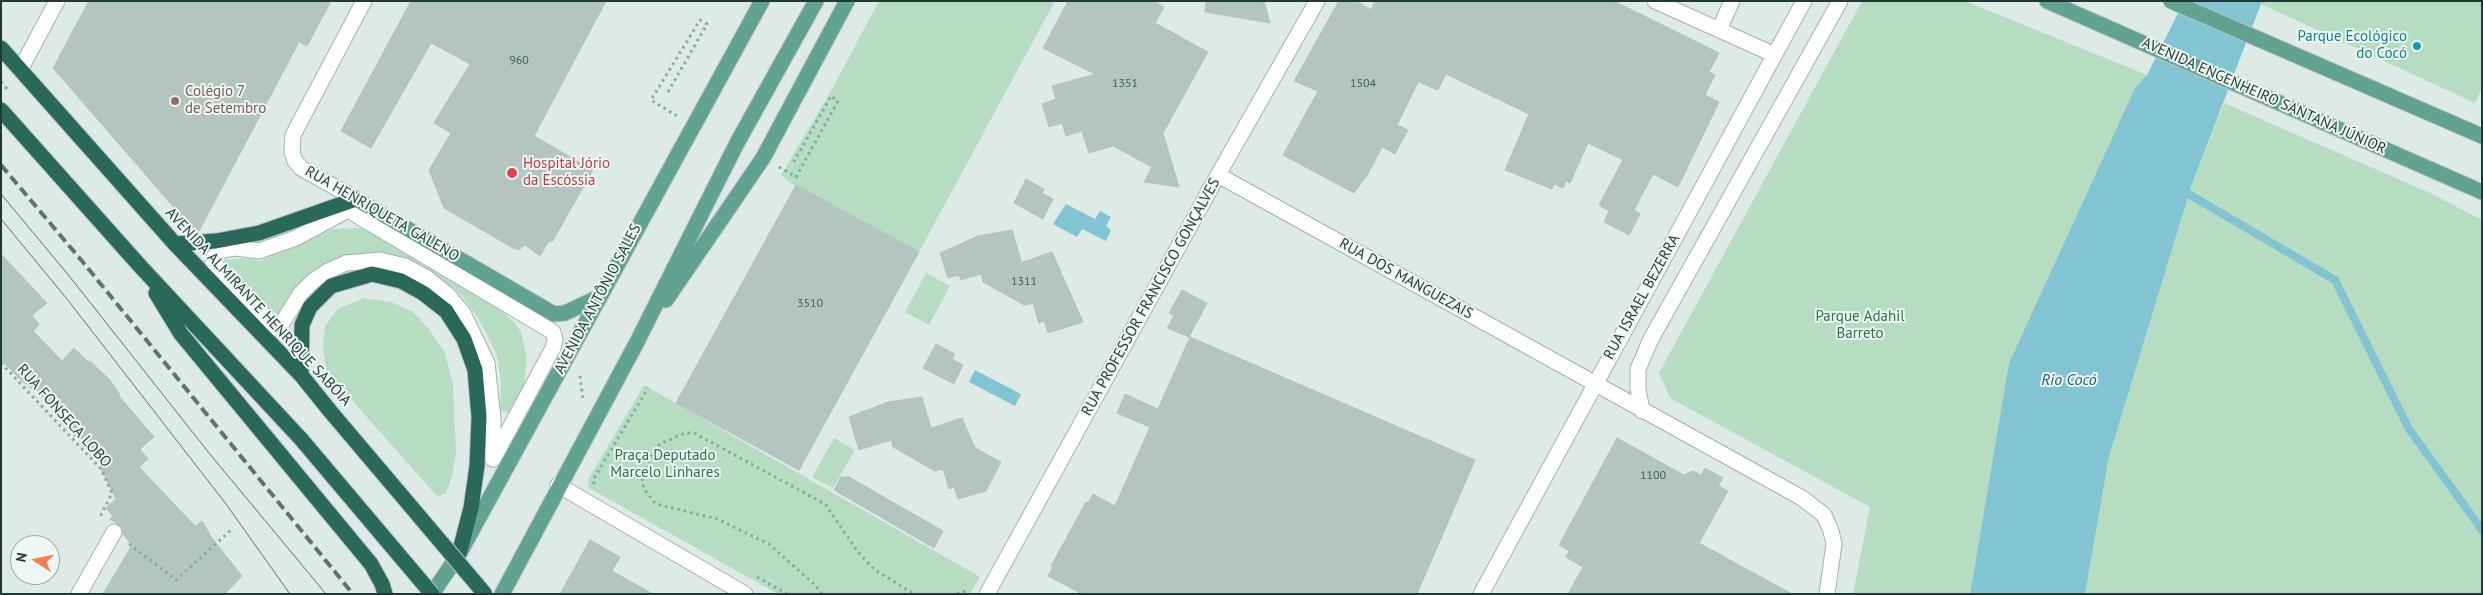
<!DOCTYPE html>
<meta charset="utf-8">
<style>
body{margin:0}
#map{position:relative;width:2483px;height:595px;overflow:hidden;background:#deeae5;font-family:"PT Sans",sans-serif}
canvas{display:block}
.frame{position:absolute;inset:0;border:2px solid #1f3a34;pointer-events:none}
.north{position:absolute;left:10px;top:535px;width:50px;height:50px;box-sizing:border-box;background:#eef7f3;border:1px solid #9baba7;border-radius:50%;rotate:281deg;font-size:14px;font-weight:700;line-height:20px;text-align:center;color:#1f3a34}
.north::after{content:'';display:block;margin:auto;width:18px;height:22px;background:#f77c50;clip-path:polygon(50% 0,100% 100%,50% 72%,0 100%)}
</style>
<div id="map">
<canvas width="2483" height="595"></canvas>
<div class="frame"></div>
<div class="north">N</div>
</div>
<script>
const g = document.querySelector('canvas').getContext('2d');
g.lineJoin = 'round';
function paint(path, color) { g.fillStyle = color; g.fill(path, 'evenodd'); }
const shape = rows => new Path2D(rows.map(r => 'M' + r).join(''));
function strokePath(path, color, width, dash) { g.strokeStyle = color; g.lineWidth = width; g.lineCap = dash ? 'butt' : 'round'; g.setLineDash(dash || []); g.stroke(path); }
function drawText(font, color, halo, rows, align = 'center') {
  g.font = font + ' "PT Sans",sans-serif'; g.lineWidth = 4; g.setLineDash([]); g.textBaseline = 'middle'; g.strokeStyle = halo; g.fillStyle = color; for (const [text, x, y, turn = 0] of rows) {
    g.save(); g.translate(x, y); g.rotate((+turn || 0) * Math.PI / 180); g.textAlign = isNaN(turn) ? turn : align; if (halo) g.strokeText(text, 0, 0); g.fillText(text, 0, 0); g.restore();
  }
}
const green = shape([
 [879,1,1055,1,919,252,789,182,781,175,831,91],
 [1862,1,1965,1,2147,75,2135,88,2009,363,1970,594,1853,594,1870,507,1670,398,1659,373],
 [2262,1,2482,1,2482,88,2475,103,2261,4],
 [2224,103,2430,193,2482,220,2482,594,2085,594,2109,457,2191,187],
 [367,228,494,305,514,322,521,332,527,357,524,386,511,413,500,411,501,382,497,355,481,323,464,298,445,281,423,265,390,254,369,253,345,256,289,298,278,314,269,309,223,260,244,258,260,261,333,229],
 [926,273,950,286,929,325,905,312],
 [364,298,391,302,413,312,429,329,445,353,453,385,456,453,452,477,446,493,440,496,435,494,327,372,323,347,325,326,338,309],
 [644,385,980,577,970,594,778,594,589,488,588,480],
 [834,438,855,450,833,488,812,477]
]);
const water = shape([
 [2184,1,2262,1,2191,187,2109,457,2085,594,1970,594,2009,363,2135,88,2147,75],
 [1066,204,1095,219,1100,211,1111,217,1106,226,1111,230,1106,241,1082,229,1077,237,1053,224],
 [975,370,1021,394,1015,406,969,382]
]);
const stream = shape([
 [2180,189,2335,280,2409,429,2482,530]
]);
const building = shape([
 [89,1,331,1,307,46,299,42,198,233,196,233,53,68,89,1],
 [411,1,606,1,534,136,593,170,552,242,549,241,540,256,525,245,519,250,513,248,444,208,429,170,451,133,434,123,470,64,431,43,371,148,341,131,411,1],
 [1068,1,1153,1,1164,7,1155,23,1208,52,1163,133,1179,187,1144,182,1152,167,1113,146,1089,153,1082,131,1066,136,1062,123,1049,127,1042,104,1056,99,1052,86,1095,74,1043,48,1068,1],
 [1206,1,1264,1,1270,23,1205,12,1206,1],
 [1339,1,1356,1,1371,10,1375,1,1614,1,1719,53,1709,72,1715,75,1705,95,1719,102,1678,187,1653,174,1634,210,1640,214,1629,235,1604,222,1609,211,1599,205,1623,160,1588,143,1570,183,1566,181,1563,188,1554,184,1552,189,1505,170,1529,114,1446,74,1438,90,1418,82,1397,125,1408,130,1395,154,1382,147,1368,174,1354,193,1283,155,1318,91,1294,81,1339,1],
 [1026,179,1044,189,1042,193,1053,199,1043,219,1014,203,1026,179],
 [796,185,919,252,799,470,676,403,796,185],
 [1012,230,1021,260,1020,263,1052,252,1083,322,1048,333,1044,321,1039,323,1033,303,1024,305,983,282,981,274,961,280,959,275,948,278,940,253,978,236,1012,230],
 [1,254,47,303,32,315,39,325,33,331,62,361,74,348,88,362,90,361,109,379,120,395,119,396,154,437,140,449,148,459,139,467,195,526,202,521,212,538,242,576,225,594,103,594,132,545,123,534,122,527,110,519,113,516,106,508,116,499,100,467,102,464,78,434,75,437,62,423,65,420,36,389,35,391,21,380,1,360,1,254],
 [1182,290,1207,303,1189,337,1167,328,1174,316,1169,313,1182,290],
 [1190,337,1475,460,1417,594,1082,594,1048,576,1053,567,1051,566,1086,502,1088,503,1093,494,1115,506,1150,427,1117,413,1125,394,1158,409,1190,337],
 [936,344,955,354,952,359,963,365,954,384,923,368,936,344],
 [922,397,931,428,962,418,975,448,1001,462,986,491,958,499,954,487,949,489,943,469,935,471,893,447,891,440,859,450,849,417,888,402,922,397],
 [1617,438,1684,475,1693,471,1701,475,1705,468,1723,478,1718,486,1728,491,1699,543,1792,594,1568,594,1583,567,1566,557,1569,551,1559,545,1617,438],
 [841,477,849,477,943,531,934,548,834,490,841,477],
 [590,540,620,557,612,571,653,594,560,594,590,540]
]);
const path = shape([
 [1,82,9,91],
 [668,92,707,24,700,20,651,100,677,116],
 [779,167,796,177,838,101,831,96,792,165],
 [1,363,101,469,112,493,100,517],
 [580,376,583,400],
 [594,484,593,480,648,388],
 [129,544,176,580,231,530],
 [757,577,787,594],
 [822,594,815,585,769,544,717,519,656,504,644,489,642,479,650,458,660,444,685,433,694,433,825,504,858,552,875,570,914,594],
 [957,594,969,590]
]);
const minor = shape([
 [1655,1,1775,55],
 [1719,30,1732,1],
 [20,70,57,1],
 [1218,175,1802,498,1824,515,1831,531,1834,544,1827,594],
 [356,199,301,168,295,161,292,152,293,135,364,1],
 [348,210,553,332,555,340,553,348,493,459,493,419,487,363,463,313,447,294,427,278,405,266,380,260,346,263,328,271,313,281,300,294,281,325,276,328,213,263,214,257,222,250,236,248,259,251,296,238,348,210],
 [1642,411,1638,389,1638,369,1651,339,1840,1],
 [558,485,745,594],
 [79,594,114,532],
 [987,594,1218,175,1317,1],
 [1481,594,1804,1]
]);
const major = shape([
 [2047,1,2482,192],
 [2171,1,2482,136],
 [356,199,554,314,565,313,599,297],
 [666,300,763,158,847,1],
 [432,594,459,554,762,1],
 [502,594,637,342,737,143,816,1]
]);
const highway = shape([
 [1,48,175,244,301,375,330,411],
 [1,110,140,266,301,439],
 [175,244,216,241,259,233,356,199],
 [156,293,181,334,371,564,382,584,385,594],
 [301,375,302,325,310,307,331,286,372,274,401,281,423,293,446,311,464,339,475,370,479,417,477,466,471,508,459,554]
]);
const tram = shape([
 [1,194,70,277,209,453,326,594],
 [1,219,67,299,226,504,290,594]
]);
const rail = shape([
 [1,165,82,261,353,594]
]);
const highwayBridge = shape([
 [330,411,485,594],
 [301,439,432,594]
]);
const markers = [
 [2417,46,5,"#0f9aa8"],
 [175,101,5,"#8d6e63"],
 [512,173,6,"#e0444e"]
];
const numberNames = [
 ["960",519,61],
 ["1351",1125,84],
 ["1504",1363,84],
 ["1311",1024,282],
 ["3510",810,304],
 ["1100",1653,476]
];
const cultureNames = [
 ["Parque Ecológico",2407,37],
 ["do Cocó",2407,54]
];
const educationNames = [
 ["Colégio 7",185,92],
 ["de Setembro",185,109]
];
const streetNames = [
 ["AVENIDA ENGENHEIRO SANTANA JÚNIOR",2264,96,24],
 ["RUA HENRIQUETA GALENO",382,214,30],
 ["RUA DOS MANGUEZAIS",1406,279,29],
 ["RUA PROFESSOR FRANCISCO GONÇALVES",1151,297,-61],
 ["RUA ISRAEL BEZERRA",1642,297,-61],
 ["AVENIDA ANTÔNIO SALES",598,299,-62],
 ["AVENIDA ALMIRANTE HENRIQUE SABÓIA",258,307,47],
 ["RUA FONSECA LOBO",64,416,48]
];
const healthNames = [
 ["Hospital Jório",523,164],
 ["da Escóssia",523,181]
];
const parkNames = [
 ["Parque Adahil",1860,317],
 ["Barreto",1860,334],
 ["Praça Deputado",665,456],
 ["Marcelo Linhares",665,473]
];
const waterNames = [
 ["Rio Cocó",2069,380]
];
paint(green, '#b6ddc1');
paint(water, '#83c4d2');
strokePath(stream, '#83c4d2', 8);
paint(building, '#b3c5be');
strokePath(building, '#b0c4bc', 1);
strokePath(minor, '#a1b2ac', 17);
strokePath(major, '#bcc4c2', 17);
strokePath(highway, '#bcc4c2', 17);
strokePath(path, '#7dafa1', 3, [2.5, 4]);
strokePath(minor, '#fff', 15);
strokePath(major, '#61a292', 15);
strokePath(highway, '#2a685c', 15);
strokePath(tram, '#59766f', 1);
strokePath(rail, '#59766f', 4, [10, 5]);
strokePath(highwayBridge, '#bcc4c2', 17, []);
strokePath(highwayBridge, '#2a685c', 15);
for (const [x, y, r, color] of markers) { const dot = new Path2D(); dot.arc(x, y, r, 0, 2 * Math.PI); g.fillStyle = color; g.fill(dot); strokePath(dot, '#eef7f3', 2); }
drawText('12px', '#445d56', null, numberNames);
drawText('15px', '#0d838f', '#eef7f3', cultureNames, 'right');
drawText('15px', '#785e54', '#eef7f3', educationNames, 'left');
drawText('15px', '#1f3a34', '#eef7f3', streetNames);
drawText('15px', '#be3a42', '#eef7f3', healthNames, 'left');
drawText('15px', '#287246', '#eef7f3', parkNames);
drawText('italic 16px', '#186678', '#eef7f3', waterNames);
</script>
